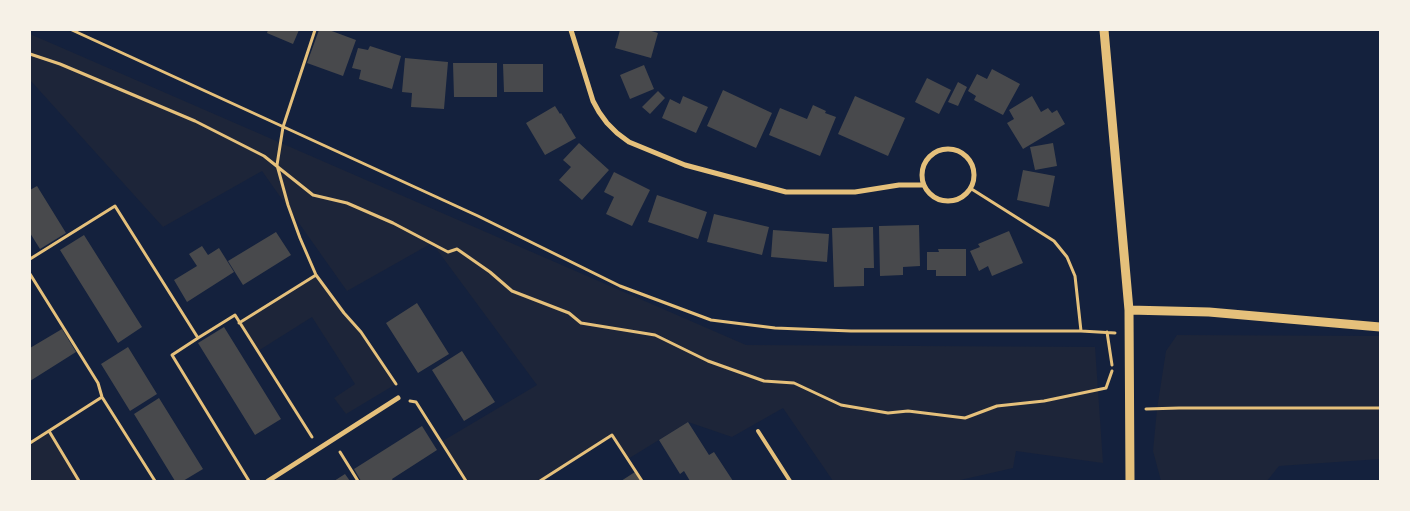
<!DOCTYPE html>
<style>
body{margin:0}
#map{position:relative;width:1410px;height:511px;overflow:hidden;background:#14213d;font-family:"DejaVu Sans",sans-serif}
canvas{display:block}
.frame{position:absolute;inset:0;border:31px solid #f6f1e7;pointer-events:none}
</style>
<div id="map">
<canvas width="1410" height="511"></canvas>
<div class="frame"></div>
</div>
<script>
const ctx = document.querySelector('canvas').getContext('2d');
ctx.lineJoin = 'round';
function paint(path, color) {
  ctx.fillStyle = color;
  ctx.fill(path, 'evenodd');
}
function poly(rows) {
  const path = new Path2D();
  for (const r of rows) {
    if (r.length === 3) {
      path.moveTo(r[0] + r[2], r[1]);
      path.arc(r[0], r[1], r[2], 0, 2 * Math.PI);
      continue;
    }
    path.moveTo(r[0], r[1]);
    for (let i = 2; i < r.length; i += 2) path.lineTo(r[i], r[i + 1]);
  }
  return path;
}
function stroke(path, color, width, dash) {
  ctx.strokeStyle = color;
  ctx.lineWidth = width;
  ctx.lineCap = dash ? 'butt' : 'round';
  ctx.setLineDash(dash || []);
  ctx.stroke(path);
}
const green = poly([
 [30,34,746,345,1095,347,1103,463,1016,451,1013,468,956,481,833,481,783,408,732,437,688,422,628,459,612,435,540,481,466,481,441,442,537,385,432,243,347,291,262,171,163,227,30,80],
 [316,275,344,313,361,332,396,384,346,414,334,398,355,384,312,317,258,351,239,323],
 [1177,335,1380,336,1380,459,1279,466,1267,481,1161,481,1153,451,1157,409,1166,351],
 [49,431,79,481,30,481,30,443]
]);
const building = poly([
 [268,30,299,30,293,44,267,33],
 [319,30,329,30,356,40,343,76,307,63],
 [620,30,648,30,658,33,651,58,615,48],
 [370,46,401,56,392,89,359,79,361,70,352,68,358,48,368,50],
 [405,58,448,62,444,109,411,107,412,93,402,92],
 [453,63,497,63,497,97,454,97],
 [503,64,543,64,543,92,504,92],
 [644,65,654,89,630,99,620,75],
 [992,69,1020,84,1003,115,974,100,976,96,968,91,977,74,987,79],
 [927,78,951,90,939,114,915,102],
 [958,82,967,87,958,106,948,102],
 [723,90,772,113,756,148,707,126],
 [658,91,665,98,650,114,642,107],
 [683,96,708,107,696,133,662,118,670,99,680,104],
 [855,96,905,118,888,156,838,134],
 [1032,96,1041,112,1048,108,1052,113,1057,110,1065,124,1023,149,1007,123,1014,119,1009,110],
 [813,105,826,111,825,113,836,117,820,156,769,135,780,108,807,119],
 [555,106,560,114,561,113,576,138,545,155,526,123],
 [579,143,609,170,582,200,559,180,571,167,563,160],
 [1053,143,1057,166,1035,170,1030,147],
 [1023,170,1055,176,1049,207,1017,200],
 [614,172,650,190,632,226,606,214,614,197,604,192],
 [37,186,66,233,40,249,30,233,30,190],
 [657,195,707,212,698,239,648,222],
 [714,214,769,227,762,255,707,242],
 [919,225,920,266,903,267,903,275,880,276,879,226],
 [873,227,874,268,864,268,864,286,834,287,832,228],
 [773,230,829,234,827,262,771,257],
 [1009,231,1023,263,992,276,988,266,979,271,970,251,980,247,978,244],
 [276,232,291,255,243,285,228,261],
 [84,235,142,327,118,343,60,250],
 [202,246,208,255,219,248,234,272,187,302,174,280,197,266,189,254],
 [938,249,966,249,966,276,936,276,936,270,927,270,927,252,939,252],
 [417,303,449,354,418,373,386,323],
 [224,327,281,419,255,435,198,343],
 [62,329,76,352,30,381,30,348],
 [128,347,157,394,130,411,101,364],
 [462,351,495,402,464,421,432,370],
 [159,398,203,469,183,481,175,481,134,414],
 [688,422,709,455,714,452,733,481,690,481,684,471,680,474,659,440],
 [422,426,437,450,392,479,393,481,361,481,354,469],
 [635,472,641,481,621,481],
 [345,474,350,481,334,481]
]);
const path = poly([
 [72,30,478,216,620,286,711,320,775,328,851,331,1081,331,1115,333],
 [315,30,283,127,277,165,288,205,300,238,316,275,344,313,361,332,396,384],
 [30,54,60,64,195,121,264,156,313,195,347,203,393,223,448,252,457,249,490,272,512,291,569,313,581,323,655,335,708,361,764,381,794,383,841,405,888,413,908,411,965,418,997,406,1044,401,1106,388,1112,371],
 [970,188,1054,241,1067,257,1075,276,1081,331],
 [30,259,115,206,198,338,235,315,312,437],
 [30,274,98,383,102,397,155,481],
 [239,323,316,275],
 [1107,332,1112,365],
 [198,338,172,355,249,481],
 [410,401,416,402,466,481],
 [1146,409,1179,408,1380,408],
 [49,431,79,481],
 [30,443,102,397],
 [340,452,358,481],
 [540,481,612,435,642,481]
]);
const service = poly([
 [758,431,790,481]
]);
const minor = poly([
 [571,30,593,101,599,112,607,123,617,133,629,142,685,165,786,192,855,192,899,185,923,185],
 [948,175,26],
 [268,481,398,398]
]);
const tertiary = poly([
 [1104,30,1129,310,1130,481],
 [1129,310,1209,312,1380,327]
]);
paint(green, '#1d2539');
paint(building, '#48494c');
stroke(path, '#e5c07b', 3);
stroke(service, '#e5c07b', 4);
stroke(minor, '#e5c07b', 5);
stroke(tertiary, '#e5c07b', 9);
</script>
